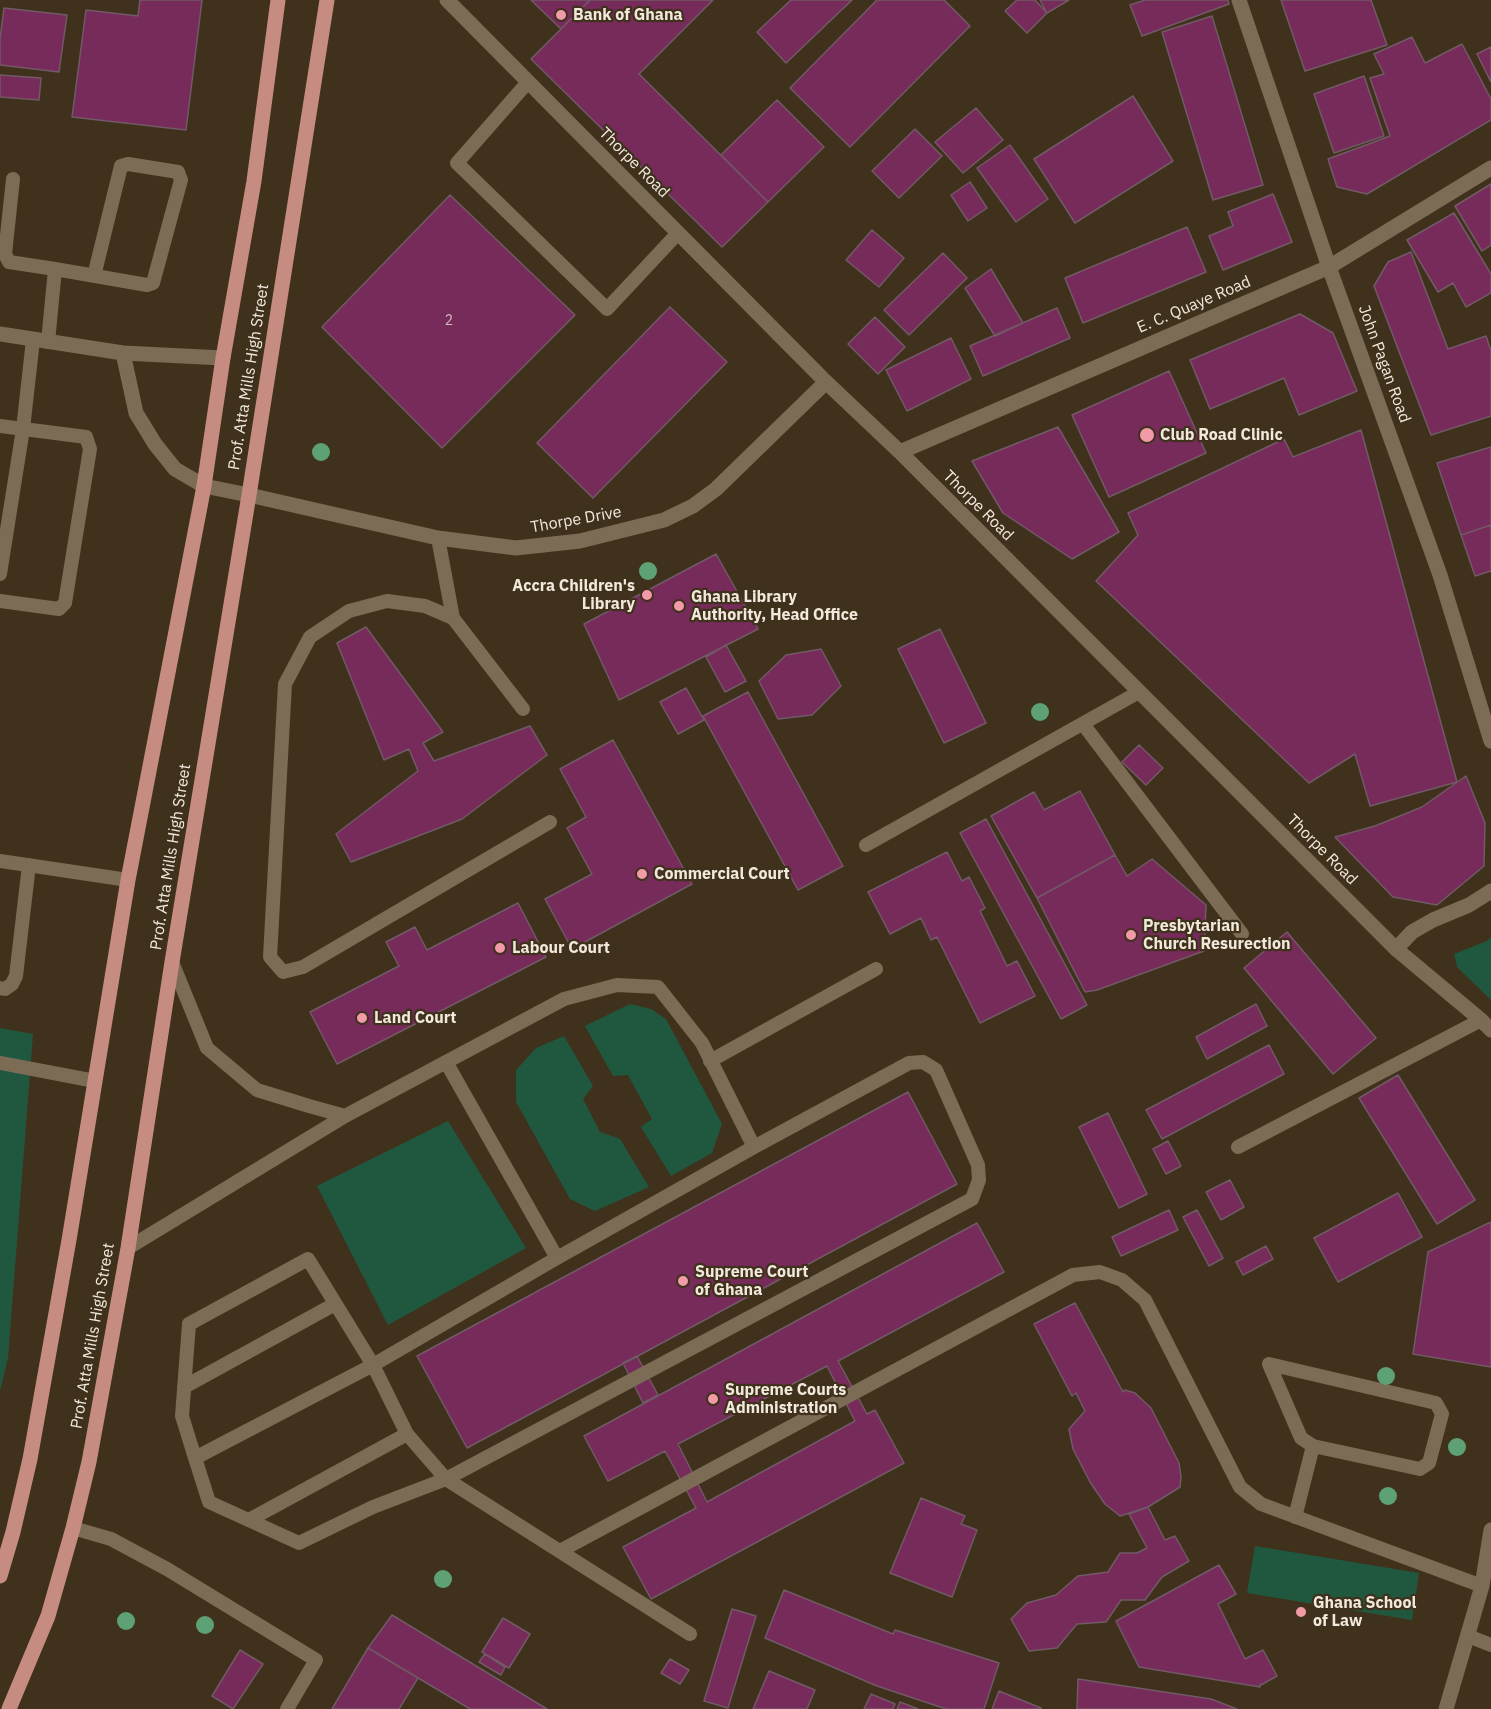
<!DOCTYPE html>
<style>
body{margin:0}
canvas{display:block;background:#3f311c}
</style>
<canvas width="1491" height="1709"></canvas>
<script>
const ctx = document.querySelector('canvas').getContext('2d');
ctx.lineJoin = 'round';
function paint(path, color) {
  ctx.fillStyle = color;
  ctx.fill(path, 'evenodd');
}
function poly(rows) {
  const path = new Path2D();
  for (const r of rows) {
    path.moveTo(r[0], r[1]);
    for (let i = 2; i < r.length; i += 2) path.lineTo(r[i], r[i + 1]);
  }
  return path;
}
function stroke(path, color, width, dash) {
  ctx.strokeStyle = color;
  ctx.lineWidth = width;
  ctx.lineCap = dash ? 'butt' : 'round';
  ctx.setLineDash(dash || []);
  ctx.stroke(path);
}
function write(font, color, halo, rows, align = 'center') {
  ctx.font = font + ' "IBM Plex Sans",sans-serif';
  ctx.lineWidth = 4.5;
  ctx.setLineDash([]);
  ctx.textBaseline = 'middle';
  ctx.strokeStyle = halo;
  ctx.fillStyle = color;
  for (const [text, x, y, turn = 0] of rows) {
    ctx.save();
    ctx.translate(x, y);
    ctx.rotate((+turn || 0) * Math.PI / 180);
    ctx.textAlign = isNaN(turn) ? turn : align;
    if (halo) ctx.strokeText(text, 0, 0);
    ctx.fillText(text, 0, 0);
    ctx.restore();
  }
}
const green = poly([
 [1491,937,1491,1000,1457,967,1454,954,1487,941],
 [630,1004,651,1009,666,1019,722,1124,712,1153,671,1176,641,1127,652,1119,628,1075,613,1076,585,1026],
 [0,1028,33,1034,8,1358,0,1391],
 [564,1036,593,1086,583,1099,600,1132,620,1139,649,1187,595,1211,570,1199,516,1102,516,1070,536,1048],
 [448,1121,526,1248,388,1325,317,1186],
 [1255,1546,1419,1573,1412,1620,1247,1593]
]);
const building = poly([
 [140,0,202,0,186,130,72,117,86,10,138,16,140,0],
 [531,0,590,0,561,29,531,0],
 [590,0,713,0,639,74,768,202,722,247,531,59,590,0],
 [791,0,852,0,786,63,757,32,791,0],
 [877,0,944,0,970,26,850,147,790,88,877,0],
 [1017,0,1035,0,1047,13,1027,33,1005,11,1017,0],
 [1040,0,1069,0,1047,13,1040,0],
 [1145,0,1228,0,1229,4,1142,36,1130,5,1145,0],
 [1281,0,1371,0,1387,45,1305,71,1281,0],
 [4,8,67,15,59,72,0,65,0,39,4,8],
 [1212,16,1263,185,1213,200,1162,32,1212,16],
 [1412,37,1425,63,1462,44,1491,99,1491,120,1367,194,1337,187,1328,159,1390,136,1370,78,1384,74,1374,54,1412,37],
 [1491,47,1491,82,1477,54,1491,47],
 [0,75,41,78,39,100,0,97,0,75],
 [1364,76,1384,136,1334,153,1314,94,1364,76],
 [1133,96,1173,161,1075,223,1034,159,1133,96],
 [777,100,824,147,768,202,721,155,777,100],
 [976,108,1003,140,963,173,935,142,976,108],
 [915,129,942,156,899,198,872,171,915,129],
 [1010,145,1048,199,1016,222,977,168,1010,145],
 [970,182,987,208,968,221,951,195,970,182],
 [1491,184,1491,245,1482,251,1455,206,1491,184],
 [1273,194,1292,242,1223,270,1209,236,1233,226,1228,212,1273,194],
 [450,195,575,315,442,448,322,327,450,195],
 [1454,213,1491,274,1491,293,1466,307,1453,283,1438,292,1407,240,1454,213],
 [1187,227,1206,272,1083,323,1065,278,1187,227],
 [872,230,904,258,879,287,846,260,872,230],
 [1411,252,1448,349,1486,336,1491,351,1491,416,1431,435,1374,286,1388,262,1411,252],
 [943,253,967,278,909,335,884,310,943,253],
 [991,269,1023,323,995,336,965,288,991,269],
 [670,307,727,362,593,498,537,443,670,307],
 [1057,308,1070,338,983,376,970,346,1057,308],
 [1300,314,1333,333,1357,391,1299,415,1284,378,1210,409,1190,360,1300,314],
 [875,317,905,347,878,374,848,344,875,317],
 [951,338,971,379,907,411,886,370,951,338],
 [1169,371,1206,453,1109,497,1072,415,1169,371],
 [1058,427,1119,532,1072,559,1003,513,972,461,1058,427],
 [1361,430,1457,782,1370,806,1355,754,1309,783,1096,581,1138,535,1128,513,1284,439,1293,457,1361,430],
 [1491,447,1491,525,1461,535,1437,463,1491,447],
 [1491,525,1491,571,1475,576,1461,535,1491,525],
 [716,554,758,629,619,700,584,624,716,554],
 [366,627,443,732,423,743,434,761,530,726,547,755,462,819,351,862,336,834,418,771,409,749,384,760,337,643,366,627],
 [940,629,986,723,944,743,898,649,940,629],
 [726,645,746,681,725,692,706,657,726,645],
 [821,649,841,686,812,715,778,719,759,681,786,655,821,649],
 [686,688,704,720,678,734,660,702,686,688],
 [748,692,843,866,798,890,703,716,748,692],
 [613,740,692,884,572,949,545,899,592,874,567,828,586,817,560,769,613,740],
 [1139,745,1163,768,1146,785,1122,762,1139,745],
 [1466,776,1485,823,1484,866,1437,905,1393,897,1335,837,1375,826,1422,807,1466,776],
 [1080,791,1115,855,1037,898,991,816,1034,792,1044,810,1080,791],
 [986,819,1087,1005,1061,1019,960,833,986,819],
 [947,852,962,881,969,877,985,908,980,911,1007,966,1017,961,1035,996,980,1023,937,937,931,940,921,918,890,934,868,892,947,852],
 [1115,855,1127,876,1152,859,1206,905,1204,951,1097,990,1085,992,1037,898,1115,855],
 [518,903,546,957,337,1064,310,1012,399,966,386,942,415,927,427,950,518,903],
 [1287,932,1376,1038,1333,1074,1244,968,1287,932],
 [1256,1004,1267,1026,1207,1059,1196,1037,1256,1004],
 [1269,1045,1284,1074,1162,1139,1146,1110,1269,1045],
 [1398,1075,1475,1200,1437,1224,1359,1098,1398,1075],
 [908,1092,957,1184,467,1448,417,1356,908,1092],
 [1108,1113,1147,1194,1119,1208,1079,1127,1108,1113],
 [1168,1141,1181,1166,1166,1174,1153,1149,1168,1141],
 [1230,1180,1244,1207,1221,1220,1206,1192,1230,1180],
 [1398,1193,1422,1237,1338,1282,1314,1238,1398,1193],
 [1169,1210,1178,1230,1121,1256,1112,1237,1169,1210],
 [1197,1210,1223,1258,1209,1266,1183,1217,1197,1210],
 [1491,1222,1491,1367,1413,1354,1428,1252,1491,1222],
 [977,1223,1004,1272,838,1361,867,1414,875,1410,904,1463,651,1599,623,1547,696,1508,665,1451,608,1481,584,1436,977,1223],
 [827,1366,855,1421,707,1502,678,1444,827,1366],
 [1266,1246,1273,1259,1243,1275,1236,1262,1266,1246],
 [1075,1303,1123,1392,1125,1390,1135,1393,1151,1408,1179,1463,1181,1477,1180,1487,1148,1507,1120,1516,1105,1504,1090,1482,1073,1449,1069,1429,1085,1411,1076,1393,1072,1396,1034,1324,1075,1303],
 [637,1356,658,1395,643,1403,623,1363,637,1356],
 [921,1498,965,1516,961,1524,977,1530,952,1597,890,1573,921,1498],
 [1148,1507,1165,1540,1175,1536,1189,1561,1162,1577,1145,1600,1121,1600,1106,1622,1077,1624,1057,1648,1029,1651,1011,1619,1027,1603,1056,1595,1078,1576,1108,1572,1120,1553,1137,1553,1147,1548,1129,1514,1148,1507],
 [1219,1565,1236,1594,1218,1604,1245,1659,1263,1650,1277,1676,1259,1686,1260,1687,1139,1667,1116,1621,1219,1565],
 [784,1590,893,1634,895,1630,999,1663,984,1709,946,1709,877,1686,765,1638,784,1590],
 [732,1609,756,1616,728,1708,704,1701,732,1609],
 [392,1615,547,1709,470,1709,368,1648,392,1615],
 [503,1618,530,1634,509,1668,482,1652,503,1618],
 [368,1648,418,1678,399,1709,332,1709,368,1648],
 [240,1650,263,1664,233,1709,212,1696,240,1650],
 [485,1654,505,1667,501,1675,479,1662,485,1654],
 [670,1659,689,1670,680,1684,661,1673,670,1659],
 [769,1671,815,1690,807,1709,753,1709,769,1671],
 [1078,1679,1211,1699,1237,1709,1077,1709,1078,1679],
 [999,1691,1041,1708,1041,1709,992,1709,999,1691],
 [871,1694,895,1704,893,1709,864,1709,871,1694],
 [900,1702,918,1709,897,1709,900,1702]
]);
const lane = poly([
 [528,82,457,163,607,309,678,233],
 [13,179,5,254,9,262,55,269,147,285,153,283,181,180,178,172,128,164,121,166,94,276],
 [48,342,55,269],
 [0,426,86,437,90,449,65,603,59,609,0,601],
 [438,538,453,618],
 [0,574,23,429,33,340],
 [523,709,453,618,425,606,387,601,349,611,310,637,285,684,270,957,283,972,303,967,550,822],
 [1083,724,1242,934],
 [866,845,1139,692],
 [0,861,128,880],
 [172,962,207,1048,257,1090,309,1106,345,1116],
 [0,988,5,989,12,984,16,976,29,865],
 [710,1061,876,969],
 [446,1062,557,1258],
 [0,1063,95,1081],
 [1238,1147,1481,1020],
 [128,1248,345,1116,564,999,617,985,658,987,702,1043,754,1147],
 [1269,1364,1436,1403,1442,1414,1429,1463,1420,1469,1313,1446,1301,1438,1269,1364],
 [184,1387,335,1304],
 [195,1458,373,1365,308,1259,189,1324,182,1416,195,1458,209,1502,299,1543,373,1507,446,1479,972,1199,979,1180,978,1165,936,1070,923,1062,909,1063,754,1147,557,1258,373,1365,407,1434,446,1479,690,1634],
 [1295,1517,1313,1446],
 [249,1520,407,1434],
 [73,1528,111,1539,167,1569,316,1660,287,1709],
 [560,1551,1073,1275,1100,1272,1122,1280,1145,1300,1240,1487,1261,1504,1482,1586],
 [1468,1636,1491,1645]
]);
const street = poly([
 [447,0,826,382,900,452,1396,949],
 [0,334,123,353,223,358],
 [123,353,136,413,155,444,175,469,204,486,249,495,438,538,516,548,580,541,664,520,693,506,716,489,826,382],
 [900,452,1329,267,1491,168]
]);
const secondary = poly([
 [1239,0,1329,267,1440,575,1491,741],
 [1491,891,1469,905,1433,920,1412,932,1396,949,1481,1020,1491,1030],
 [1446,1709,1482,1586,1491,1530]
]);
const primary = poly([
 [0,1576,13,1532,30,1459,69,1240,128,880,204,486,223,358,254,181,278,0],
 [9,1709,48,1616,73,1528,89,1462,128,1248,172,962,249,495,327,0]
]);
const trees = [
 [321,452],
 [648,571],
 [1040,712],
 [1386,1376],
 [1457,1447],
 [1388,1496],
 [443,1579],
 [126,1621],
 [205,1625]
];
const markers = [
 [561,15,6,"#f39aa8"],
 [1147,435,8,"#f39aa8"],
 [647,595,6,"#f39aa8"],
 [679,606,6,"#f39aa8"],
 [642,874,6,"#f39aa8"],
 [1131,935,6,"#f39aa8"],
 [500,948,6,"#f39aa8"],
 [362,1018,6,"#f39aa8"],
 [683,1281,6,"#f39aa8"],
 [713,1399,6,"#f39aa8"],
 [1301,1612,6,"#f39aa8"]
];
const numberNames = [
 ["2",449,321]
];
const poiNames = [
 ["Bank of Ghana",573,15],
 ["Club Road Clinic",1160,435],
 ["Accra Children's",635,586,"right"],
 ["Library",635,604,"right"],
 ["Ghana Library",691,597],
 ["Authority, Head Office",691,615],
 ["Commercial Court",654,874],
 ["Presbytarian",1143,926],
 ["Church Resurection",1143,944],
 ["Labour Court",512,948],
 ["Land Court",374,1018],
 ["Supreme Court",695,1272],
 ["of Ghana",695,1290],
 ["Supreme Courts",725,1390],
 ["Administration",725,1408],
 ["Ghana School",1313,1603],
 ["of Law",1313,1621]
];
const streetNames = [
 ["Thorpe Road",634,163,45],
 ["E. C. Quaye Road",1194,305,-23],
 ["John Pagan Road",1384,364,70],
 ["Prof. Atta Mills High Street",249,377,-81],
 ["Thorpe Road",978,506,45],
 ["Thorpe Drive",576,520,-10],
 ["Thorpe Road",1322,850,45],
 ["Prof. Atta Mills High Street",171,857,-81],
 ["Prof. Atta Mills High Street",93,1336,-80]
];
paint(green, '#20583f');
paint(building, '#762b5a');
stroke(building, '#725966', 1.5);
stroke(lane, '#7c6c56', 14);
stroke(street, '#7c6c56', 15);
stroke(secondary, '#7c6c56', 15);
stroke(primary, '#c68c82', 15);
ctx.fillStyle = '#5da175';
for (const [x, y] of trees) {
  ctx.beginPath();
  ctx.arc(x, y, 9, 0, 2 * Math.PI);
  ctx.fill();
}
for (const [x, y, r, color] of markers) {
  const dot = new Path2D();
  dot.arc(x, y, r, 0, 2 * Math.PI);
  ctx.fillStyle = color;
  ctx.fill(dot);
  stroke(dot, '#3f311c', 2);
}
write('14px', '#d3babc', null, numberNames);
write('bold 16px', '#f2e9dd', '#3f311c', poiNames, 'left');
write('16px', '#f2e9dd', '#3f311c', streetNames);
</script>
